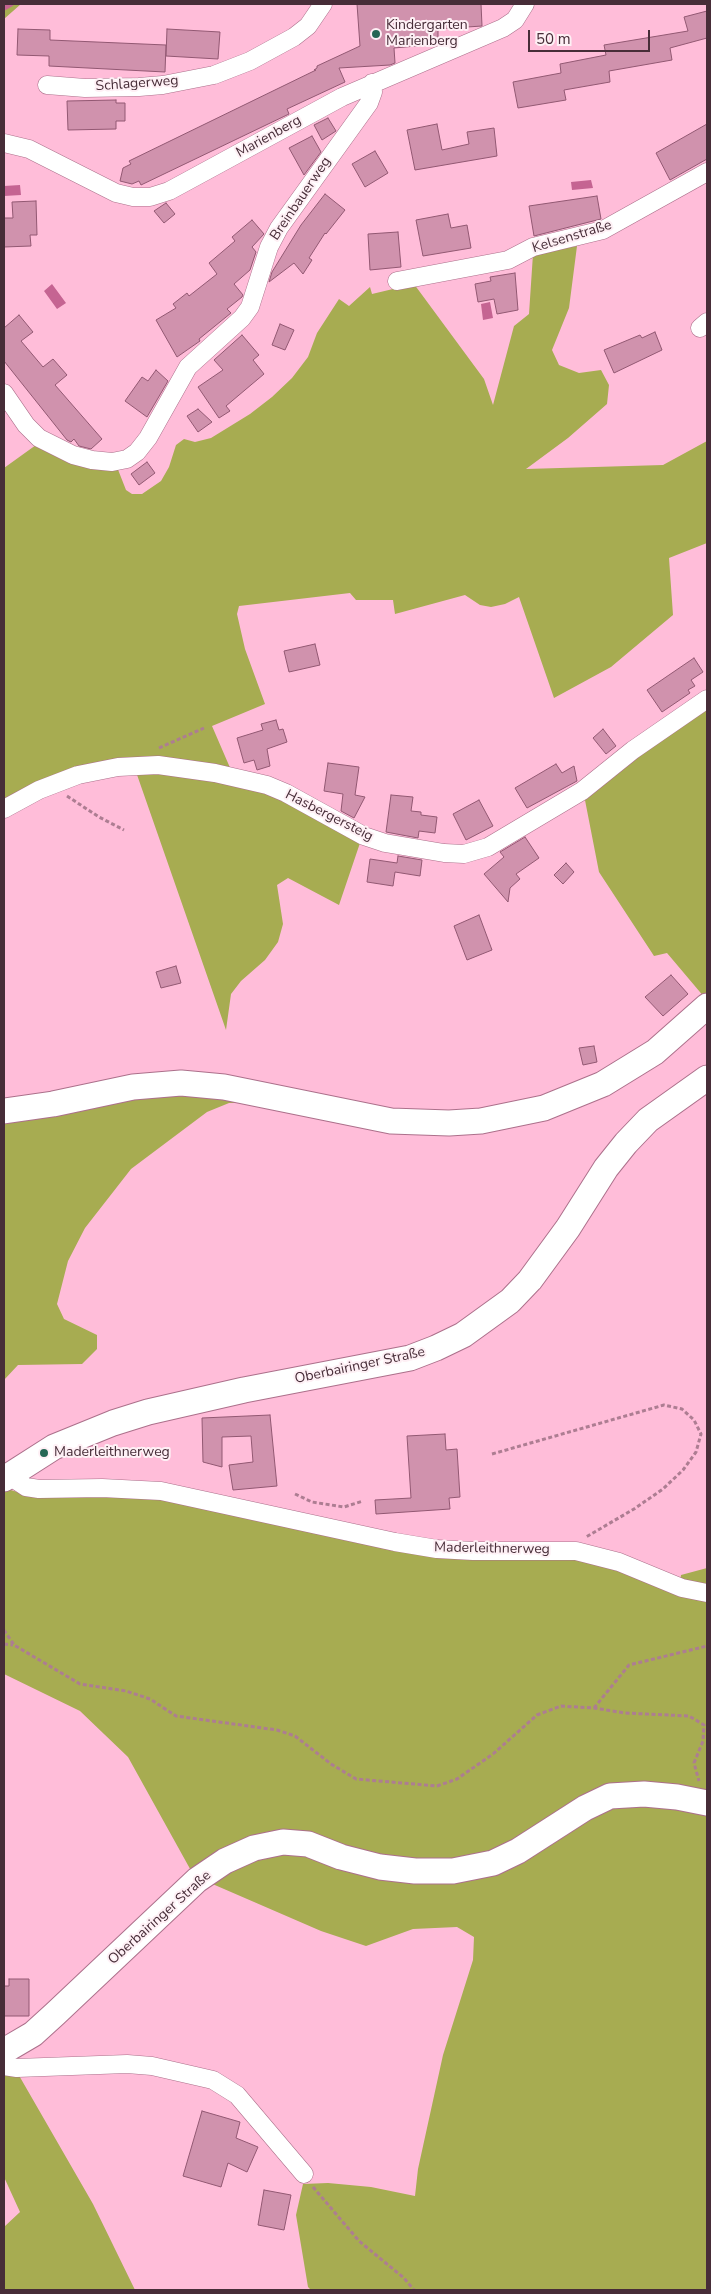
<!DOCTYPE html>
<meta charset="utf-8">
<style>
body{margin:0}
#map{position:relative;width:711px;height:2294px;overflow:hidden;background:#ffbdd9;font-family:"Nunito Sans",sans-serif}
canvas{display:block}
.frame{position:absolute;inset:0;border:5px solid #472d38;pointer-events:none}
.scale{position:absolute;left:528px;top:30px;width:122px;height:22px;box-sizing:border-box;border:2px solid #472d38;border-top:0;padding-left:6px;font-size:15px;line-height:18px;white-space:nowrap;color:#472d38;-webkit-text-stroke:4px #fef0f5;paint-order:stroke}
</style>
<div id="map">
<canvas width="711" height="2294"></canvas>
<div class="frame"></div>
<div class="scale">50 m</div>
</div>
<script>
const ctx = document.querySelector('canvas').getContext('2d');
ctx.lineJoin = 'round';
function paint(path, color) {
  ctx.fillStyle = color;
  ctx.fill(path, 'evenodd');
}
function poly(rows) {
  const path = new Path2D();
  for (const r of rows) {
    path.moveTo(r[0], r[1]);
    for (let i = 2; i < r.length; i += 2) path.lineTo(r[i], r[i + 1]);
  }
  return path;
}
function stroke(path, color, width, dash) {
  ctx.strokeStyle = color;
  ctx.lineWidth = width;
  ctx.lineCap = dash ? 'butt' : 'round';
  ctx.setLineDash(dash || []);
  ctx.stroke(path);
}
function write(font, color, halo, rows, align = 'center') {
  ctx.font = font + ' "Nunito Sans",sans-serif';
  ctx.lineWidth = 4;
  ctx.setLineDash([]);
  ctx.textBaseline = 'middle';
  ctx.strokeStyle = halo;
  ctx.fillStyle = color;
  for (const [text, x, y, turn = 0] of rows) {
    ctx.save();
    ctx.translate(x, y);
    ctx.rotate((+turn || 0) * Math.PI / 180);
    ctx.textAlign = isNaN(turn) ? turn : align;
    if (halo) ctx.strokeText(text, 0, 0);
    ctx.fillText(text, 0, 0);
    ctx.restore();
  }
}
const green = poly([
 [4,4,21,4,4,19],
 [577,246,569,308,552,350,559,365,579,373,601,370,609,385,607,404,568,438,526,469,663,465,707,441,707,543,669,558,673,615,611,667,554,698,519,597,505,604,491,607,480,605,465,595,395,614,393,600,356,600,350,593,239,606,237,614,245,649,265,704,212,726,231,770,145,760,4,804,4,468,36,445,117,467,126,490,132,494,142,494,161,481,169,467,176,445,184,439,195,442,211,438,250,414,272,397,292,378,308,357,317,333,339,299,349,306,370,287,372,294,414,284,484,379,493,405,514,326,529,314,533,254],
 [707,706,707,996,705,998,667,953,654,956,599,872,584,795],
 [135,769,150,769,275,792,360,843,339,905,288,878,277,885,283,924,278,942,265,960,241,981,231,994,226,1030],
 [161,1089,269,1103,229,1103,207,1112,131,1169,85,1228,68,1261,57,1304,64,1319,97,1335,97,1349,82,1364,18,1365,4,1380,4,1117],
 [4,1488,24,1494,124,1492,367,1541,595,1559,679,1590,681,1575,707,1568,707,2290,311,2290,308,2287,296,2215,303,2184,328,2183,371,2187,415,2196,418,2169,443,2055,473,1960,474,1937,457,1927,413,1929,366,1946,321,1931,194,1876,128,1757,80,1711,4,1674],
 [17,2072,93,2204,135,2290,4,2290,4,2227,20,2212,4,2177,4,2076,11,2073]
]);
const water = poly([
 [591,180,593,188,572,190,571,182],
 [20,185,21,195,4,196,4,186],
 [52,284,66,303,57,309,44,291],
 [490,302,493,318,483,320,481,304]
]);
const stream = poly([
 [4,8,11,4]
]);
const building = poly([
 [357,4,481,4,482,26,438,29,438,44,394,48,395,63,390,65,339,68,345,82,287,109,289,114,141,185,139,181,132,184,120,181,123,168,131,164,129,161,316,70,314,70,317,68,317,66,360,46,357,4],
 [707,11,707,38,670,48,672,60,609,71,610,82,564,90,566,100,518,108,513,82,561,73,560,64,606,55,604,45,688,31,684,17,707,11],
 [18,29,50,30,50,40,166,45,165,72,49,66,49,56,17,55,18,29],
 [167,29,220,32,218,59,166,56,167,29],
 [116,100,116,103,125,103,125,121,116,121,116,129,68,130,67,101,116,100],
 [328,118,336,131,322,140,314,125,328,118],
 [437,124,442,150,469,144,467,132,494,128,497,156,415,170,407,130,437,124],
 [707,124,707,159,670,180,656,153,707,124],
 [312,136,321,152,304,175,289,148,312,136],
 [375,151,388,173,365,187,352,164,375,151],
 [325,194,345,210,326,234,325,233,309,258,312,260,303,274,294,263,269,282,272,272,301,225,325,194],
 [597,196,601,219,534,236,529,206,597,196],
 [36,201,37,235,30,235,31,246,4,247,4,218,13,218,12,202,36,201],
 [166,203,175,214,164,223,154,211,166,203],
 [448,214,451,228,467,225,471,248,423,256,416,220,448,214],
 [252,220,264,234,252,247,256,252,250,270,234,284,243,295,242,297,227,309,231,313,199,339,200,341,177,357,156,320,176,308,173,304,187,293,189,296,217,274,209,263,235,241,232,237,252,220],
 [398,232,401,267,370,270,368,234,398,232],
 [515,273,518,310,497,314,494,299,478,302,475,284,491,281,490,277,515,273],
 [19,315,33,332,21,341,43,367,53,359,67,375,55,385,102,439,91,449,79,446,74,439,71,442,67,440,4,361,4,328,19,315],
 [280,324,294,330,285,350,272,345,280,324],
 [655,332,662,350,614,373,604,350,640,335,642,338,655,332],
 [242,335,259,355,253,360,264,374,226,406,230,411,219,418,198,387,223,370,214,360,242,335],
 [156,370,168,381,147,417,125,401,142,377,148,381,156,370],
 [198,409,212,422,198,432,187,416,198,409],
 [147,462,155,473,139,485,131,474,147,462],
 [315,644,320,665,289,672,284,651,315,644],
 [694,658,703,672,691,680,695,686,688,690,690,693,662,712,647,690,694,658],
 [276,720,279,730,283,729,287,742,267,749,270,766,257,770,254,760,244,763,237,738,263,730,261,724,276,720],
 [603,729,616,746,606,754,593,738,603,729],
 [328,763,359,767,355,795,365,797,354,818,341,811,343,794,324,791,328,763],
 [556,764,562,773,574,766,577,781,527,808,515,788,556,764],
 [391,795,413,797,411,811,421,812,421,815,437,817,435,833,419,831,418,838,386,832,391,795],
 [479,800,493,826,466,840,453,814,479,800],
 [525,837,539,858,516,874,520,879,510,888,508,902,484,874,504,857,500,852,525,837],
 [398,856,422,860,420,876,395,872,393,886,367,882,370,859,397,863,398,856],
 [566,863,574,872,563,884,554,875,566,863],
 [479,915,492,950,467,960,454,926,479,915],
 [176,966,181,983,161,988,156,972,176,966],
 [671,975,688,994,663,1016,645,997,671,975],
 [594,1046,597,1062,583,1065,579,1048,594,1046],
 [270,1415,277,1486,233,1490,229,1465,253,1462,251,1436,222,1437,222,1467,203,1462,202,1418,270,1415],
 [445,1434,446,1450,457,1449,460,1497,449,1498,450,1509,376,1514,375,1500,411,1498,407,1436,445,1434],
 [9,1979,29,1979,29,2016,4,2016,4,1986,9,1986,9,1979],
 [202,2111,240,2122,236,2138,258,2147,247,2172,228,2163,221,2187,183,2176,202,2111],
 [264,2190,291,2195,284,2230,258,2225,264,2190]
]);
const path = poly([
 [159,748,204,728],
 [67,796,99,817,124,830],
 [492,1454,664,1405,682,1409,694,1420,701,1434,696,1452,683,1470,663,1489,634,1509,586,1537],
 [295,1494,312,1502,344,1507,363,1501],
 [4,1630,14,1645,80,1684,126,1691,150,1699,176,1716,277,1730,295,1736,331,1764,356,1779,437,1786,457,1779,493,1754,537,1715,561,1706,594,1708,625,1713,689,1716,704,1725,703,1741,694,1763,699,1781],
 [4,1644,13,1645],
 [594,1708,629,1665,707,1646],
 [313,2187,359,2241,404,2278,414,2290]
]);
const street = poly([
 [47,85,85,88,139,87,163,85,214,75,250,61,294,37,308,26,323,4],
 [4,143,29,149,116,193,133,197,150,197,169,191,193,178,342,97,503,28,515,20,525,4],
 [397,281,508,260,533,247,603,230,707,172],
 [700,328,707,322],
 [4,393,26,425,39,438,73,455,92,460,112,462,127,459,137,452,148,438,188,367,242,318,250,307,269,247,279,228,369,103,373,92,372,83],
 [4,809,39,790,78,775,118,767,158,765,215,773,267,785,286,793,364,836,385,843,444,853,464,854,488,847,582,791,633,750,707,699],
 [12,1473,17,1481,26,1487,39,1489,102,1488,161,1491,395,1542,437,1549,473,1551,576,1551,619,1562,682,1588,707,1593],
 [4,2066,17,2068,127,2064,152,2066,213,2080,237,2095,304,2174]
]);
const secondary = poly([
 [4,1111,53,1104,133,1087,181,1083,224,1087,391,1121,449,1123,481,1121,544,1108,603,1084,655,1052,707,1006],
 [4,1479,54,1447,113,1423,148,1412,244,1390,410,1358,436,1348,463,1335,510,1301,530,1280,568,1228,606,1168,626,1143,648,1120,707,1078],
 [4,2051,33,2034,55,2014,197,1880,225,1861,254,1848,283,1842,308,1844,341,1857,380,1867,415,1871,453,1871,493,1863,518,1851,585,1808,610,1796,644,1794,677,1797,707,1803]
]);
const markers = [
 [376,34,5,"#266654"],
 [44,1453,5,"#266654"]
];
const poiNames = [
 ["Kindergarten",386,26],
 ["Marienberg",386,42],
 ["Maderleithnerweg",54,1453]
];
const streetNames = [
 ["Schlagerweg",137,84,-4],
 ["Marienberg",269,137,-29],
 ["Breinbauerweg",301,199,-56],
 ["Kelsenstraße",572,237,-17],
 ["Hasbergersteig",329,816,27],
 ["Oberbairinger Straße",360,1366,-12],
 ["Maderleithnerweg",492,1549,1],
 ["Oberbairinger Straße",160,1918,-42]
];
paint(green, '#a7ac51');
paint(water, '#c56492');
stroke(stream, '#c56492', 5);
paint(building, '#d092ad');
stroke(building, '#925872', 1);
stroke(street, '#ac708b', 19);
stroke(secondary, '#ac708b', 27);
stroke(path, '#ad7d92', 3, [4, 2.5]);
stroke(street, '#fff', 18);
stroke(secondary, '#fff', 25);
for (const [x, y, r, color] of markers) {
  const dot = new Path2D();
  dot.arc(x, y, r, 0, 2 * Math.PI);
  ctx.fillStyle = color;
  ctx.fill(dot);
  stroke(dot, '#fef0f5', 2);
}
write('14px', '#472d38', '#fef0f5', poiNames, 'left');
write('14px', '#472d38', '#fef0f5', streetNames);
</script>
